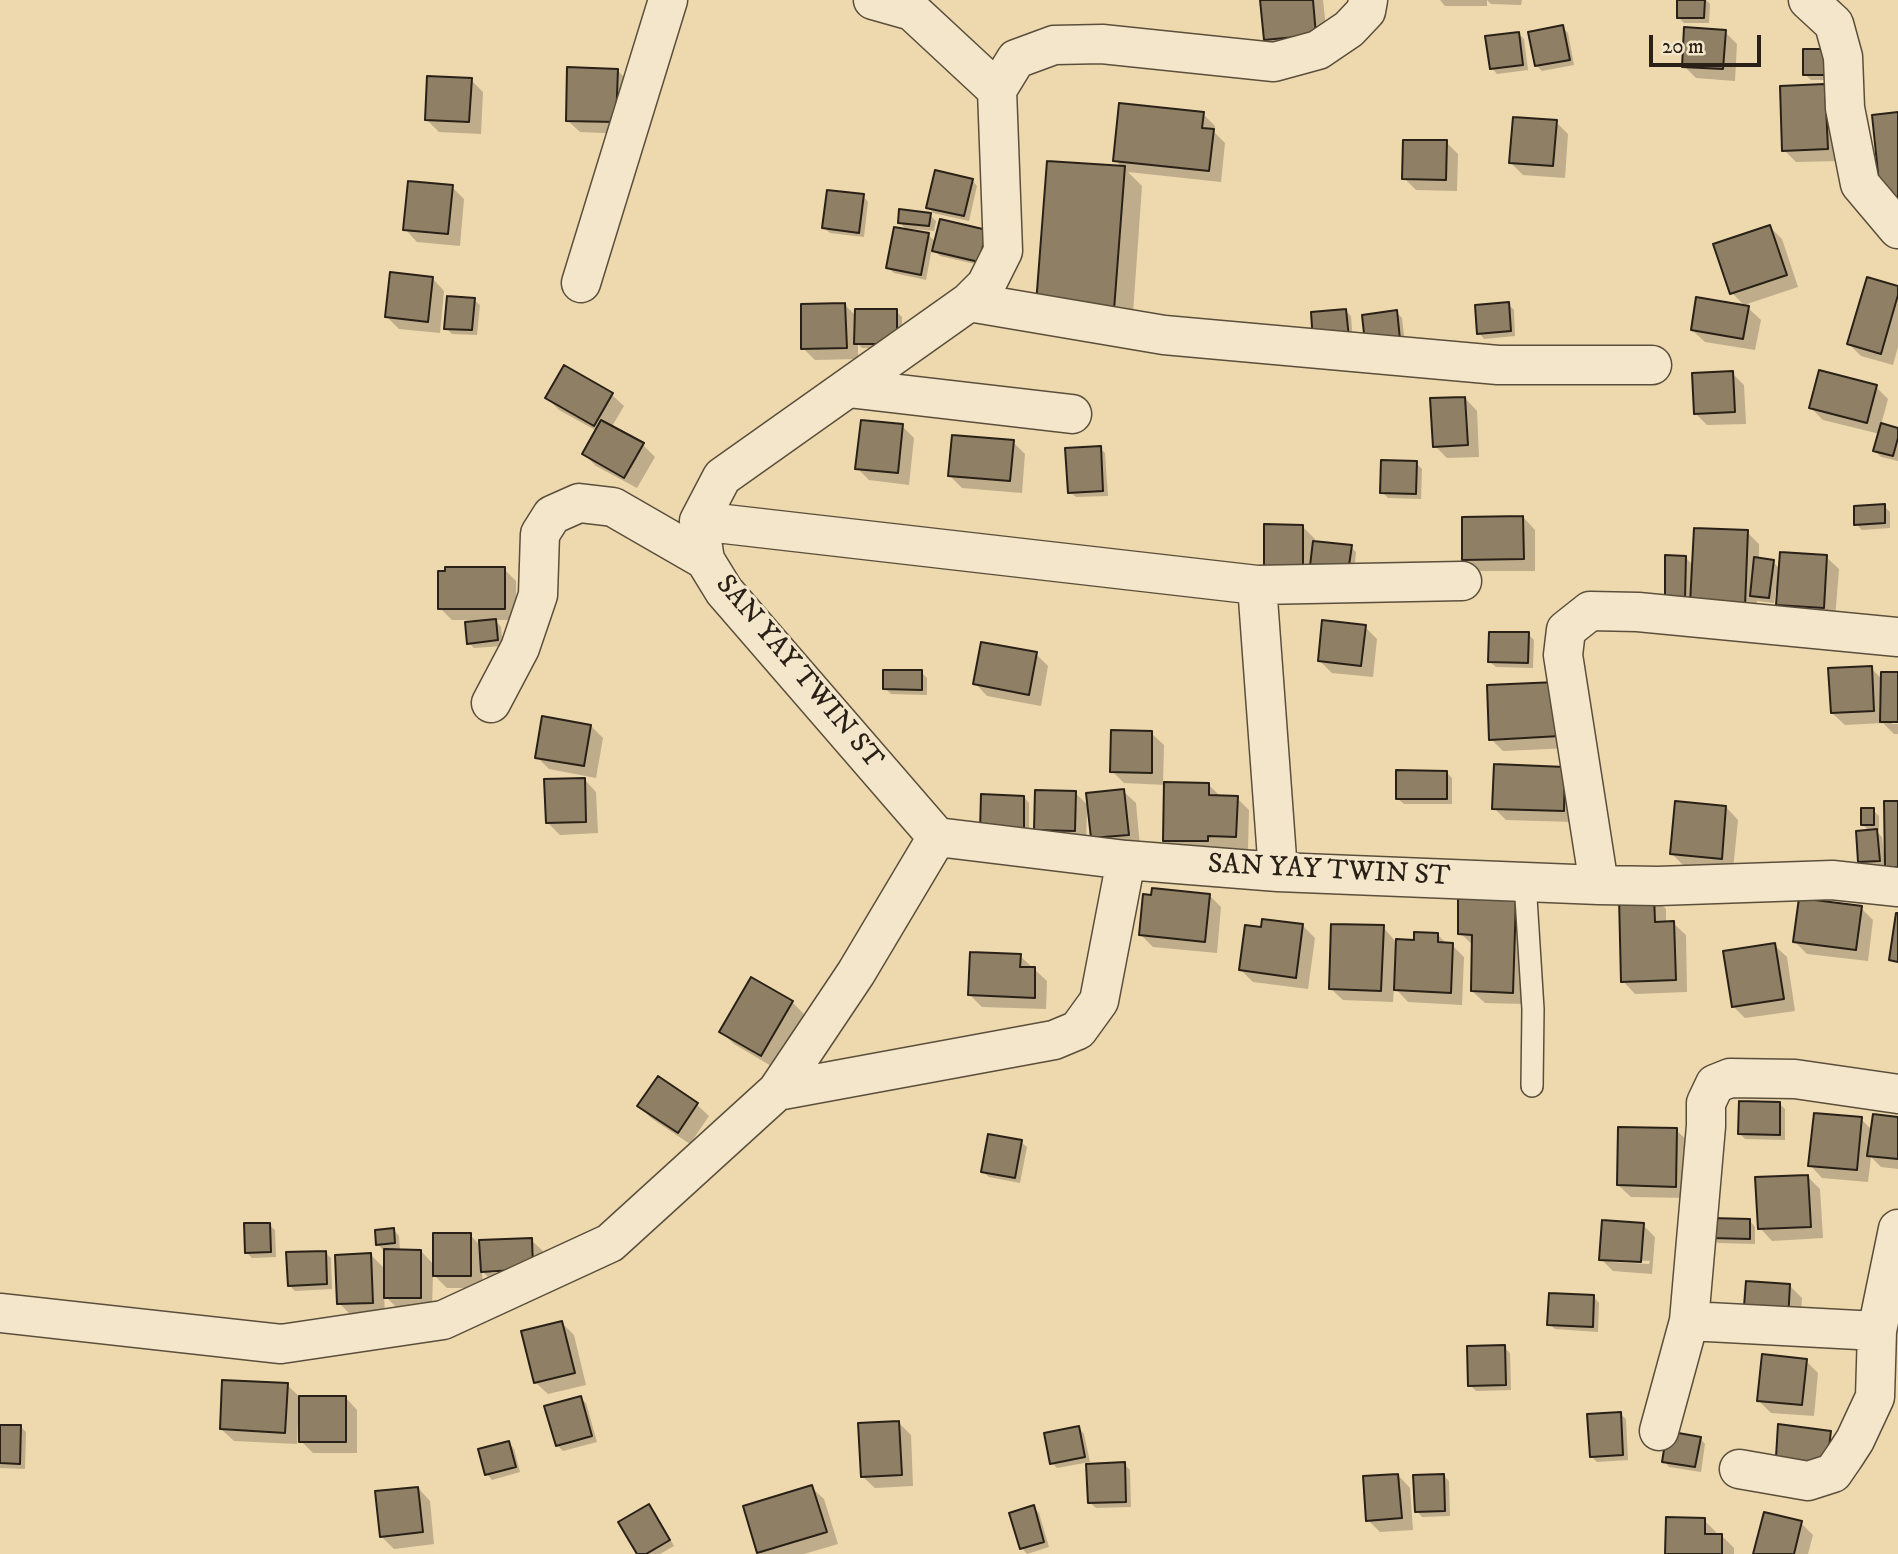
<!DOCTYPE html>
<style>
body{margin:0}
#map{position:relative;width:1898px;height:1554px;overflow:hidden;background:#eed8ad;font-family:"IM FELL DW Pica",serif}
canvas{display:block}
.scale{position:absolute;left:1649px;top:35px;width:112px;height:32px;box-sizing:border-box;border:4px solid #292117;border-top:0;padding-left:9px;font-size:21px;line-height:24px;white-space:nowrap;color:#292117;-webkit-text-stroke:5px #f4e6ca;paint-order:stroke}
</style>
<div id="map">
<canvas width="1898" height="1554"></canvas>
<div class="scale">20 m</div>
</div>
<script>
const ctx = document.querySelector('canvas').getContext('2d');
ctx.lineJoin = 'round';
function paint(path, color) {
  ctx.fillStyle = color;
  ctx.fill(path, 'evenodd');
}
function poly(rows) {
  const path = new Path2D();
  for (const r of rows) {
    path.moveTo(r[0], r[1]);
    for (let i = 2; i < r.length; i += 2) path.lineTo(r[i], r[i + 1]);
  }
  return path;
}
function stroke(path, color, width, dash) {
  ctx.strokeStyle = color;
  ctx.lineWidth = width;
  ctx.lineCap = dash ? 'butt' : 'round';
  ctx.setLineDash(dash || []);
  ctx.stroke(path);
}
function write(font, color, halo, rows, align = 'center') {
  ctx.font = font + ' "IM FELL DW Pica",serif';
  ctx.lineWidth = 6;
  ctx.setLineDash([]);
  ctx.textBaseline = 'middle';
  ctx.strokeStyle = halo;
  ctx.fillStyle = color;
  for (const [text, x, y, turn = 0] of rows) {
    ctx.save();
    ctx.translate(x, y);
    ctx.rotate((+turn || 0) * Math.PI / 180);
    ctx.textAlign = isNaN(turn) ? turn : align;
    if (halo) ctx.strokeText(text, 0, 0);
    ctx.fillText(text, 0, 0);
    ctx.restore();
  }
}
const shadow = poly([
 [1262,0,1323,0,1328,47,1278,52,1266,40],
 [1440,0,1522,0,1521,5,1491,4,1487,0,1487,6,1445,6],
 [1679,0,1706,0,1710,4,1709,23,1684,23,1678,17],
 [1562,27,1568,33,1574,65,1542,71,1536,65],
 [1725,32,1737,44,1735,81,1696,78,1684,66],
 [1519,34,1524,39,1528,70,1497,74,1492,68],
 [1831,50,1836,80,1811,80,1805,74],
 [617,70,629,82,628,134,580,132,567,120],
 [471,80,483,92,481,134,439,132,427,120],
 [1825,86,1839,161,1796,162,1784,150],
 [1203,114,1215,126,1214,132,1225,143,1221,182,1128,172,1142,186,1132,327,1056,322,1123,168,1115,160],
 [1556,122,1568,134,1565,178,1523,175,1511,163],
 [1446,142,1458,154,1457,191,1416,190,1404,178],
 [972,180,977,186,969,221,933,213,928,207],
 [452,187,464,199,460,246,417,242,405,229],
 [863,196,868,202,864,237,830,233,824,228],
 [930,215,936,221,934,231,905,228,899,222],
 [1770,227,1782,239,1798,287,1744,305,1732,293],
 [986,232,984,266,940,256,932,248,926,280,894,273,888,267,928,235,936,242],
 [432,278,444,291,440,333,399,329,387,317],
 [1898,288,1898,347,1893,365,1861,356,1849,344],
 [474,300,480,305,477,335,452,334,446,328],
 [1508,304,1514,310,1515,336,1484,339,1479,333],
 [845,305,856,316,896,311,902,317,902,348,862,348,858,344,858,359,815,360,803,348],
 [1748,308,1761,320,1755,350,1705,342,1692,330],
 [1345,310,1351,316,1353,343,1321,347],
 [1396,312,1402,318,1405,344,1372,348],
 [1732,373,1744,385,1746,424,1707,425,1695,413],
 [1876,387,1888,399,1881,425,1898,430,1898,461,1881,457,1875,451,1880,434,1823,420,1811,408],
 [611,394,624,406,611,428,643,445,655,457,637,488,596,466,584,454,597,431,559,410,547,398],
 [1465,398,1477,411,1479,457,1447,458,1435,446],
 [902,426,914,438,909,485,869,480,857,468],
 [1013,442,1025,454,1022,493,962,488,950,476],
 [1100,448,1105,453,1108,496,1076,497,1070,492],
 [1416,463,1422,469,1421,499,1388,498,1382,492],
 [1884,506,1890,512,1890,528,1862,530,1856,524],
 [1523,517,1535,530,1535,571,1476,571,1464,559],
 [1303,527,1315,539,1315,543,1351,547,1356,552,1353,583,1278,582],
 [1747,532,1759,544,1759,560,1773,562,1780,569,1826,557,1839,569,1835,619,1790,616,1778,604,1779,590,1776,589,1774,603,1757,601,1756,617,1672,605,1685,557,1694,566],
 [504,569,516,581,516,620,495,620,501,627,503,646,474,648,469,643,479,620,452,620,440,608],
 [1365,627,1377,639,1373,677,1332,673,1319,660],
 [1528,634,1534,640,1533,668,1496,667,1490,662],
 [1036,654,1048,666,1041,706,987,696,975,683],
 [1871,668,1882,679,1898,674,1898,721,1892,720,1892,724,1898,724,1898,734,1894,734,1883,723,1845,725,1832,713],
 [921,672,927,678,927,695,891,694,885,688],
 [1556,683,1571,748,1503,751,1491,739],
 [591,726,603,738,596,778,549,769,537,757],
 [1151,733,1164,745,1163,784,1208,784,1221,797,1237,798,1249,810,1248,849,1220,848,1220,853,1177,852,1165,840,1166,785,1124,783,1112,771],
 [1564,769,1575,822,1506,820,1494,808],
 [1446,772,1452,778,1452,804,1404,804,1398,799],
 [584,779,596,792,598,833,560,835,547,822],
 [1123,791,1136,803,1140,847,1092,837,1090,809,1087,809,1086,843,1036,829,1075,793,1090,807],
 [1024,797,1029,803,1029,837,988,836],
 [1898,802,1898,878,1885,866,1866,867,1860,862,1870,832,1862,824,1873,810,1879,816,1879,830,1875,830,1882,837,1884,853,1886,852],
 [1726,807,1738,820,1733,870,1684,866,1672,854],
 [1209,895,1221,907,1217,953,1153,947,1141,935,1153,897],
 [1654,897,1666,909,1666,923,1673,923,1686,935,1687,992,1635,994,1623,981],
 [1516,900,1525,1004,1485,1003,1472,991,1474,946,1460,933],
 [1861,908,1873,920,1868,961,1807,954,1795,942],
 [1303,926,1315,938,1308,989,1253,982,1241,970,1263,929],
 [1383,927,1395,941,1415,942,1438,935,1447,944,1452,945,1464,957,1462,1005,1408,1002,1394,987,1393,1002,1343,1000,1330,988],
 [1774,945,1787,957,1795,1011,1745,1018,1733,1006],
 [1020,956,1047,981,1046,1009,982,1007,970,995],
 [792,1002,804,1014,773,1067,734,1044,721,1032],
 [696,1104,709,1116,690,1144,651,1118,639,1106],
 [1780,1104,1785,1109,1785,1140,1745,1139,1739,1133],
 [1861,1119,1872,1130,1898,1119,1898,1169,1881,1167,1871,1157,1868,1182,1822,1178,1810,1165],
 [1676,1130,1689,1142,1687,1198,1631,1197,1618,1185],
 [1021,1142,1027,1147,1020,1183,989,1177,983,1172],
 [1808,1177,1820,1189,1823,1238,1772,1241,1760,1228],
 [1750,1221,1755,1227,1755,1244,1718,1243,1712,1237],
 [269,1225,275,1230,276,1257,252,1258,246,1252],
 [1643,1225,1655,1237,1652,1274,1613,1271,1601,1259],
 [1611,1259,1650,1261,1649,1264,1611,1262],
 [394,1230,399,1236,400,1251,421,1251,435,1266,470,1235,481,1246,531,1240,544,1252,545,1281,494,1283,482,1271,483,1288,447,1288,433,1274,432,1310,398,1309,384,1295,385,1314,351,1315,339,1303,371,1255,386,1270,386,1249,383,1250,378,1244],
 [491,1269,542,1270,491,1273],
 [326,1253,331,1258,332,1289,295,1291,289,1285],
 [1790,1286,1802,1298,1800,1333,1757,1330],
 [1594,1297,1599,1303,1598,1332,1555,1329,1549,1324],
 [562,1323,574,1335,586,1385,548,1394,535,1382],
 [1504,1347,1510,1353,1511,1390,1476,1391,1470,1385],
 [1806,1361,1818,1373,1814,1416,1771,1413,1759,1401],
 [287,1385,300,1397,345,1397,357,1410,357,1453,313,1453,301,1441,301,1423,298,1423,297,1444,234,1441,221,1429],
 [580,1398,586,1403,597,1442,563,1451,557,1445],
 [1620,1414,1626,1419,1628,1460,1597,1462,1591,1456],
 [899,1423,911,1435,913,1486,875,1488,862,1476],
 [0,1426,21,1427,26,1432,25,1469,0,1468],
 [1079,1428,1084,1434,1090,1462,1057,1468,1052,1463],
 [1700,1438,1705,1444,1701,1472,1669,1467,1664,1461],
 [509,1443,514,1449,520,1472,492,1480,487,1474],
 [1124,1464,1130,1470,1131,1507,1096,1508,1090,1503],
 [1398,1475,1410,1488,1413,1530,1380,1532,1368,1520],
 [1443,1475,1449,1481,1450,1516,1422,1517,1417,1511],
 [811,1487,824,1499,838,1544,804,1554,761,1554,759,1552],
 [418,1488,430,1501,434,1544,394,1549,381,1536],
 [649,1506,655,1512,674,1546,660,1554,639,1554],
 [1033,1507,1039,1513,1049,1547,1027,1554,1022,1548],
 [1704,1520,1716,1532,1716,1536,1722,1536,1734,1548,1734,1554,1667,1554],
 [1801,1523,1813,1535,1808,1554,1755,1554]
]);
const building = poly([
 [1260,0,1313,0,1316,35,1264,40,1260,0],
 [1677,0,1705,0,1704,18,1677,18,1677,0],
 [1563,25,1570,60,1535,66,1528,32,1563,25],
 [1684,27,1726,30,1723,69,1682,67,1684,27],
 [1519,32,1523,65,1490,69,1485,36,1519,32],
 [1803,49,1832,49,1831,75,1803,75,1803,49],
 [567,67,618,69,616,122,566,121,567,67],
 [427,76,472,78,469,122,425,120,427,76],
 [1825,84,1828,149,1782,151,1780,86,1825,84],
 [1119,103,1204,112,1202,128,1214,129,1209,171,1113,161,1119,103],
 [1898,112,1898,201,1881,202,1872,115,1898,112],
 [1513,117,1557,120,1553,166,1509,163,1513,117],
 [1403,140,1447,140,1446,180,1402,179,1403,140],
 [1047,161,1125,166,1114,310,1036,304,1047,161],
 [935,170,973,179,964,216,926,208,935,170],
 [408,181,453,185,448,234,403,230,408,181],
 [827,190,864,194,859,233,822,228,827,190],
 [899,209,931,213,929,226,898,223,899,209],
 [940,219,987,230,979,262,932,251,940,219],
 [1770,225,1787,275,1730,294,1713,244,1770,225],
 [894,227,929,233,921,275,886,268,894,227],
 [390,272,433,277,428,322,385,317,390,272],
 [1867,277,1898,286,1898,295,1881,354,1847,344,1867,277],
 [447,296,475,298,472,330,444,329,447,296],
 [1696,297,1749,306,1743,339,1691,330,1696,297],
 [1509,302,1511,331,1477,334,1475,305,1509,302],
 [845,303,847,348,801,349,801,304,845,303],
 [855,309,897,309,897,344,854,344,855,309],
 [1346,309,1349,338,1313,342,1311,312,1346,309],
 [1397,310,1400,339,1365,343,1362,315,1397,310],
 [564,365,613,393,594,426,545,398,564,365],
 [1819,370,1877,385,1867,423,1809,408,1819,370],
 [1733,371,1735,412,1694,414,1692,373,1733,371],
 [1465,397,1468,445,1433,447,1430,398,1465,397],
 [601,420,644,443,624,478,582,454,601,420],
 [861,420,903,424,898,473,855,469,861,420],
 [1881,423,1898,428,1898,438,1893,456,1873,451,1881,423],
 [952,435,1014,440,1010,481,948,476,952,435],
 [1101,446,1103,491,1068,493,1065,448,1101,446],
 [1381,460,1417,461,1416,494,1380,493,1381,460],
 [1885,504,1885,523,1854,525,1854,506,1885,504],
 [1523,516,1524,559,1462,560,1462,517,1523,516],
 [1264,524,1303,525,1303,571,1264,571,1264,524],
 [1694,528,1748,530,1745,606,1690,604,1694,528],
 [1313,541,1352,545,1347,579,1309,574,1313,541],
 [1780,552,1827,555,1824,608,1776,605,1780,552],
 [1665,555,1686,556,1685,600,1665,600,1665,555],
 [1754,557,1774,560,1769,598,1750,596,1754,557],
 [445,567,505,567,505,609,438,609,438,571,445,571,445,567],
 [496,619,498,640,467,644,465,622,496,619],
 [1322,620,1366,625,1361,666,1318,661,1322,620],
 [1489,632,1529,632,1528,663,1488,662,1489,632],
 [981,642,1037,652,1029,695,973,684,981,642],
 [1872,666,1874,711,1831,713,1828,668,1872,666],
 [883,670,922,670,922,690,883,689,883,670],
 [1881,672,1898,672,1898,722,1880,722,1881,672],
 [1557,682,1560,736,1489,740,1487,685,1557,682],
 [542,716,591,725,584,766,535,758,542,716],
 [1111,730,1152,731,1152,773,1110,772,1111,730],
 [1494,764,1565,767,1564,811,1492,809,1494,764],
 [1396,770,1447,771,1447,799,1396,799,1396,770],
 [585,778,586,822,546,823,544,779,585,778],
 [1164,782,1209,783,1209,795,1238,796,1236,837,1208,836,1208,841,1163,841,1164,782],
 [1124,789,1129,835,1091,838,1086,793,1124,789],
 [1035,790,1076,791,1075,831,1034,830,1035,790],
 [981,794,1024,796,1024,832,980,831,981,794],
 [1675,801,1726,806,1722,859,1670,854,1675,801],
 [1884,801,1898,801,1898,867,1885,867,1884,801],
 [1861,808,1874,808,1874,825,1861,825,1861,808],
 [1877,829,1880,861,1858,862,1856,831,1877,829],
 [1152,888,1210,894,1205,942,1139,935,1143,894,1151,895,1152,888],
 [1654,895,1655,922,1674,921,1676,980,1621,982,1619,897,1654,895],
 [1458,897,1516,898,1513,993,1471,991,1472,935,1458,934,1458,897],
 [1799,898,1862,906,1856,950,1793,942,1799,898],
 [1896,913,1898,913,1898,962,1889,960,1896,913],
 [1262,919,1303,924,1296,978,1239,970,1245,925,1261,927,1262,919],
 [1331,924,1384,925,1381,991,1329,989,1331,924],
 [1414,932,1438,933,1438,942,1453,943,1451,993,1394,990,1396,939,1414,940,1414,932],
 [1775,943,1784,999,1732,1007,1723,951,1775,943],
 [970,952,1021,954,1020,967,1035,967,1035,998,968,995,970,952],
 [751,977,793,1001,761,1056,719,1032,751,977],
 [658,1076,698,1103,678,1133,637,1106,658,1076],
 [1739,1101,1780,1102,1780,1135,1738,1134,1739,1101],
 [1814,1113,1862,1117,1857,1170,1808,1166,1814,1113],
 [1873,1114,1898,1117,1898,1159,1867,1156,1873,1114],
 [1618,1127,1677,1128,1676,1187,1617,1185,1618,1127],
 [988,1134,1022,1140,1015,1178,981,1172,988,1134],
 [1808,1175,1811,1227,1758,1229,1755,1177,1808,1175],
 [1711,1218,1750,1219,1750,1239,1711,1238,1711,1218],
 [1602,1220,1644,1223,1641,1262,1599,1260,1602,1220],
 [244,1223,270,1223,271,1252,245,1253,244,1223],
 [394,1228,395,1243,376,1245,375,1230,394,1228],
 [433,1233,471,1233,471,1276,433,1276,433,1233],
 [532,1238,533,1269,481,1272,479,1240,532,1238],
 [384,1249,421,1250,421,1298,384,1298,384,1249],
 [326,1251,327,1284,288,1286,286,1252,326,1251],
 [371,1253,373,1303,337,1304,335,1255,371,1253],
 [1746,1281,1790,1284,1788,1321,1743,1319,1746,1281],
 [1549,1293,1594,1295,1593,1327,1547,1325,1549,1293],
 [562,1321,575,1373,534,1383,521,1331,562,1321],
 [1505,1345,1506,1385,1468,1386,1467,1346,1505,1345],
 [1762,1354,1807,1359,1802,1405,1757,1401,1762,1354],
 [222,1380,288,1383,285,1433,220,1429,222,1380],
 [299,1396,346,1396,346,1442,299,1442,299,1396],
 [581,1396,592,1436,556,1446,544,1406,581,1396],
 [1621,1412,1623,1455,1590,1457,1587,1414,1621,1412],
 [899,1421,902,1475,861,1477,858,1423,899,1421],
 [1778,1424,1831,1431,1827,1464,1776,1457,1778,1424],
 [0,1425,21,1425,20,1464,0,1463,0,1425],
 [1079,1426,1085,1457,1050,1464,1044,1433,1079,1426],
 [1667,1431,1701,1437,1695,1467,1662,1462,1667,1431],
 [509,1441,516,1467,485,1475,478,1449,509,1441],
 [1125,1462,1126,1502,1088,1503,1086,1464,1125,1462],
 [1398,1474,1402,1518,1366,1521,1363,1476,1398,1474],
 [1444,1474,1445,1511,1415,1512,1413,1475,1444,1474],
 [812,1485,827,1532,757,1553,743,1506,812,1485],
 [418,1487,423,1532,380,1537,375,1491,418,1487],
 [649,1504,670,1540,646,1554,637,1554,618,1522,649,1504],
 [1034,1505,1044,1542,1020,1549,1009,1513,1034,1505],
 [1764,1512,1802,1521,1794,1554,1753,1554,1764,1512],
 [1666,1517,1705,1518,1705,1534,1722,1534,1722,1554,1665,1554,1666,1517]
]);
const service = poly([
 [1525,882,1533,1009,1532,1086]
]);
const minor = poly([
 [873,0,912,11,997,90],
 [1368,0,1366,11,1349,29,1318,50,1274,62,1102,44,1054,45,1016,59,997,90,1003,251,986,285,969,302,722,477,699,521,705,560,724,591,937,837,1126,860,1278,872,1599,885,1658,886,1832,880,1898,887],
 [1808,0,1834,24,1843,57,1845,108,1860,184,1898,229],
 [581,283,668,0],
 [969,302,1164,335,1498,365,1652,365],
 [848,388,1072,414],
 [699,521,1257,585,1462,581],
 [1257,585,1278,872],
 [491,703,520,648,538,595,540,534,552,515,579,503,613,507,705,560],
 [1599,885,1563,655,1566,630,1590,611,1638,612,1898,637],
 [777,1091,1054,1040,1078,1030,1099,1001,1126,860],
 [0,1313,281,1344,443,1320,610,1243,777,1091,856,973,937,837],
 [1689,1321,1877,1331],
 [1659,1431,1689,1321,1706,1126,1706,1103,1715,1084,1730,1078,1795,1079,1898,1094],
 [1739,1469,1808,1481,1833,1473,1844,1457,1855,1440,1875,1397,1877,1331,1898,1229]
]);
const streetNames = [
 ["SAN YAY TWIN ST",798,673,50],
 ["SAN YAY TWIN ST",1329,872,3]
];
paint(shadow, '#0003');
paint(building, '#8f8065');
stroke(building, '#292117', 2);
stroke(service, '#5a4f3c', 24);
stroke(minor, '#5a4f3c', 41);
stroke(service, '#f4e6ca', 21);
stroke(minor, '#f4e6ca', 38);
write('28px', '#292117', '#f4e6ca', streetNames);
</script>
